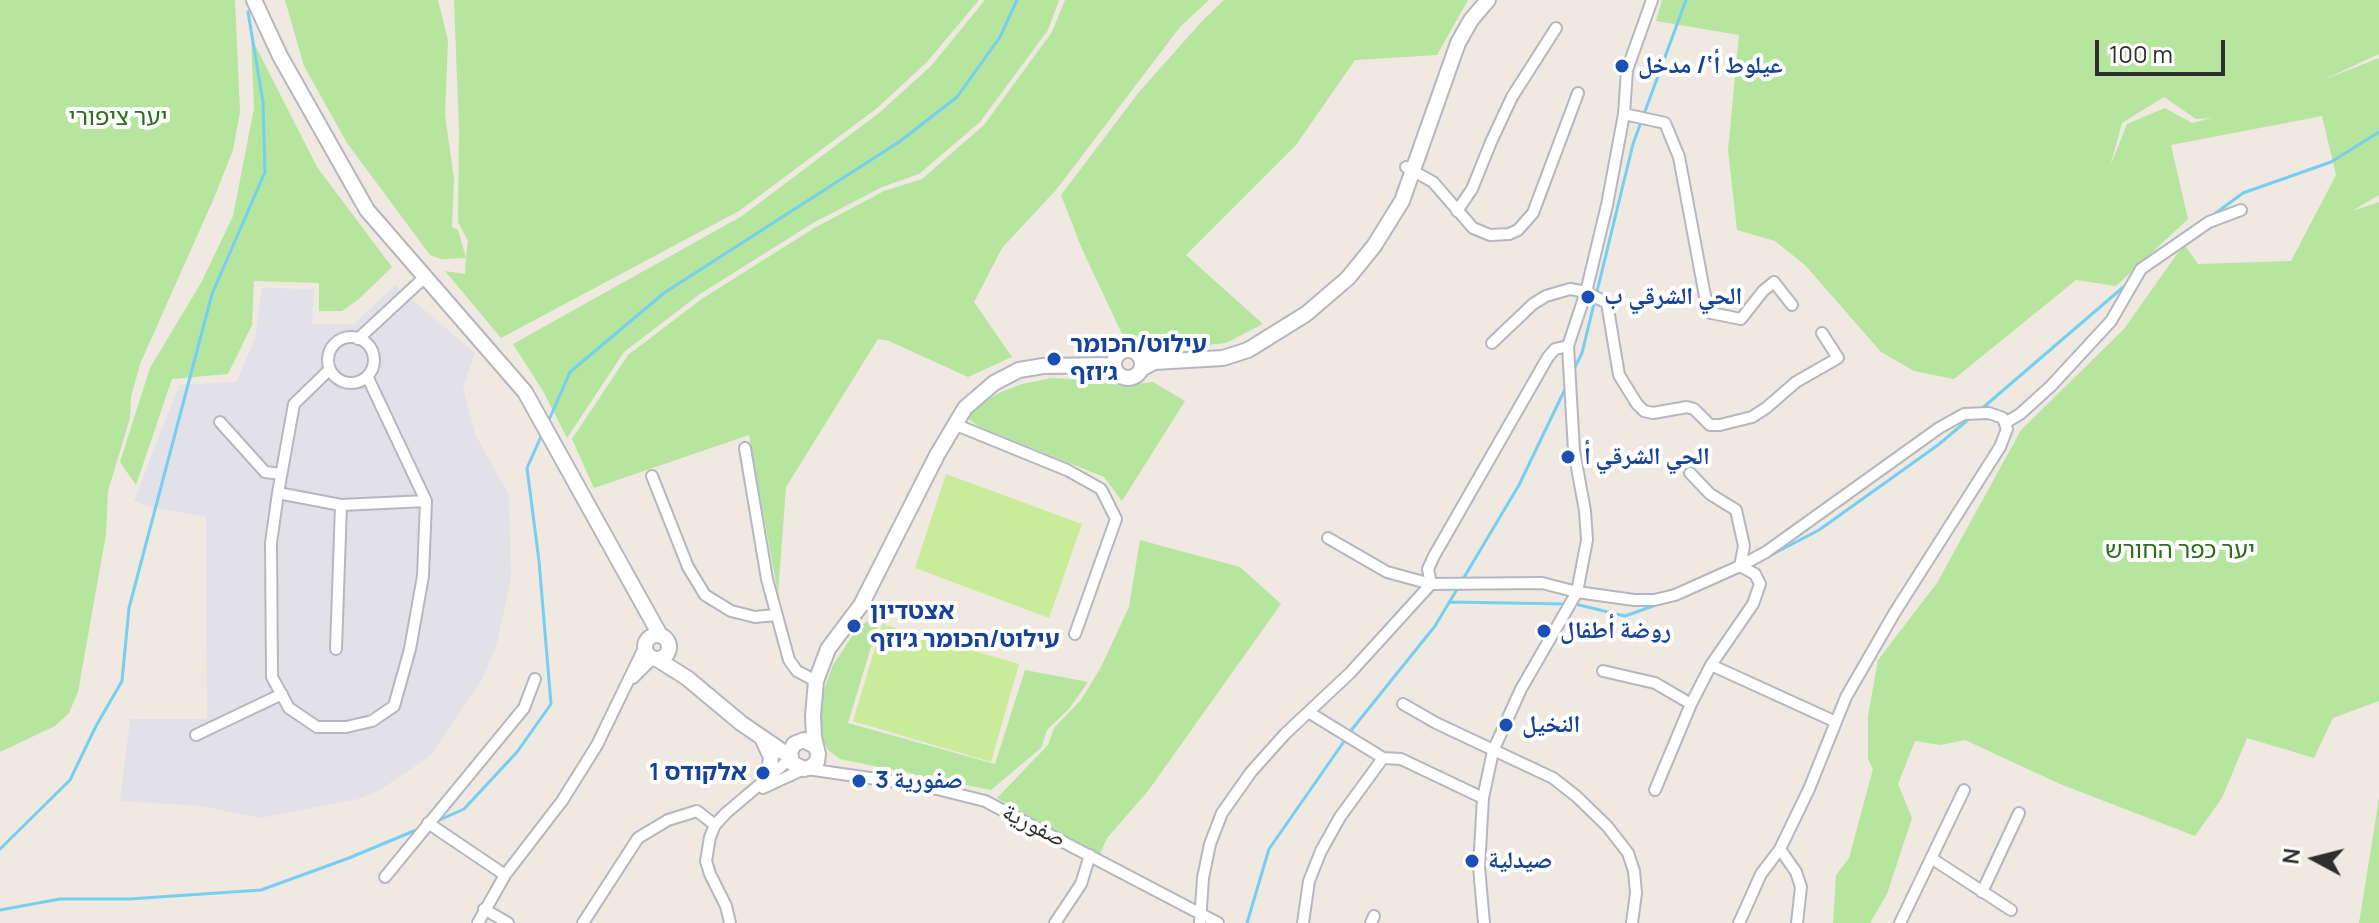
<!DOCTYPE html>
<meta charset="utf-8">
<style>
body{margin:0}
#map{position:relative;width:2379px;height:923px;overflow:hidden;background:#efe9e1;font-family:Manrope,sans-serif}
canvas{display:block}
.north{position:absolute;left:2275px;top:819px;width:80px;height:80px;-webkit-text-stroke:6px #fff;paint-order:stroke;rotate:277deg;font-size:22px;font-weight:700;line-height:32px;text-align:center;color:#2e2e2e}
.north::after{content:'';display:block;margin:auto;width:28px;height:36px;background:#2e2e2e;clip-path:polygon(50% 0,100% 100%,50% 72%,0 100%)}
.scale{position:absolute;left:2095px;top:40px;width:130px;height:36px;box-sizing:border-box;border:4px solid #2e2e2e;border-top:0;padding-left:10px;font-size:24px;line-height:28px;white-space:nowrap;color:#2e2e2e;-webkit-text-stroke:6px #fff;paint-order:stroke}
</style>
<div id="map">
<canvas width="2379" height="923"></canvas>
<div class="north">N</div>
<div class="scale">100 m</div>
</div>
<script>
const ctx = document.querySelector('canvas').getContext('2d');
ctx.lineJoin = 'round';
function paint(path, color) {
  ctx.fillStyle = color;
  ctx.fill(path, 'evenodd');
}
function poly(rows) {
  const path = new Path2D();
  for (const r of rows) {
    if (r.length === 3) {
      path.moveTo(r[0] + r[2], r[1]);
      path.arc(r[0], r[1], r[2], 0, 2 * Math.PI);
      continue;
    }
    path.moveTo(r[0], r[1]);
    for (let i = 2; i < r.length; i += 2) path.lineTo(r[i], r[i + 1]);
  }
  return path;
}
function stroke(path, color, width, dash) {
  ctx.strokeStyle = color;
  ctx.lineWidth = width;
  ctx.lineCap = dash ? 'butt' : 'round';
  ctx.setLineDash(dash || []);
  ctx.stroke(path);
}
function write(font, color, halo, rows, align = 'center') {
  ctx.font = font + ' Manrope,"Noto Naskh Arabic","Noto Sans Hebrew",sans-serif';
  ctx.lineWidth = 8;
  ctx.setLineDash([]);
  ctx.textBaseline = 'middle';
  ctx.strokeStyle = halo;
  ctx.fillStyle = color;
  for (const [text, x, y, turn = 0] of rows) {
    ctx.save();
    ctx.translate(x, y);
    ctx.rotate((+turn || 0) * Math.PI / 180);
    ctx.textAlign = isNaN(turn) ? turn : align;
    if (halo) ctx.strokeText(text, 0, 0);
    ctx.fillText(text, 0, 0);
    ctx.restore();
  }
}
const industrial = poly([
 [395,285,475,353,463,388,476,436,509,495,511,579,496,647,481,681,430,756,380,790,359,799,260,818,201,806,120,801,130,719,207,719,206,517,149,507,134,501,179,385,236,382,255,339,262,288,314,289,312,324,354,324]
]);
const green = poly([
 [0,0,235,0,240,112,233,150,214,198,140,364,131,397,130,418,108,491,106,534,78,692,69,713,55,726,0,752],
 [285,0,438,0,448,40,445,115,454,178,452,227,458,230,466,258,468,241,458,222,459,130,454,0,979,0,927,62,876,109,739,211,501,338,445,271,465,274,466,258,441,259,430,255,347,143,304,66],
 [985,0,1059,0,1048,30,980,122,919,174,882,187,813,223,700,294,624,352,567,438,543,391,513,344,742,216,879,113,931,66],
 [1065,0,1209,0,1180,27,1056,190,1002,248,974,302,1012,357,968,377,889,341,878,339,786,487,778,594,749,435,594,488,572,439,628,355,703,298,816,227,884,191,922,179,984,125,1052,32],
 [1224,0,1468,0,1437,55,1355,60,1296,145,1186,255,1263,324,1226,343,1131,353,1082,249,1061,195,1139,92,1203,20],
 [1662,0,2379,0,2379,54,2323,80,2379,58,2379,195,2352,211,2379,202,2379,701,2333,718,2314,758,2247,738,2222,798,2195,836,2060,784,1965,740,1941,745,1915,741,1898,784,1912,818,1887,894,1870,923,1833,923,1836,875,1849,858,1873,769,1868,759,1868,716,1878,660,1937,583,2021,430,2124,329,2184,244,2198,264,2291,261,2336,175,2322,116,2171,145,2188,219,2116,286,2076,280,1954,379,1914,371,1881,352,1805,265,1775,241,1737,230,1728,150,1739,35,1656,21],
 [2164,97,2196,119,2212,118,2192,123,2165,108,2127,124,2110,167,2122,123],
 [251,37,317,167,392,267,359,299,342,311,319,311,319,283,254,281,252,325,228,374,172,379,136,485,120,462,150,368,201,283,233,216,254,108],
 [1052,378,1105,381,1121,386,1153,382,1185,401,1122,501,1104,477,980,427,967,418,976,407,999,393,1022,384],
 [1140,540,1240,567,1281,604,1148,791,1107,838,1099,856,997,798,1048,745,1054,728,1081,700,1101,667,1129,607],
 [866,622,878,624,848,723,995,764,1025,670,1088,682,1069,709,1047,730,1041,748,991,790,840,759,828,750,819,733,817,709,833,665,855,632],
 [2379,797,2379,923,2359,923,2377,811]
]);
const pitch = poly([
 [946,474,1082,524,1049,618,915,568],
 [882,624,1019,664,991,762,853,721]
]);
const stream = poly([
 [2209,218,2243,193,2331,162,2379,132],
 [1573,371,1582,353,1633,144,1686,0],
 [1979,411,2128,283],
 [548,422,570,372,664,293,899,142,957,97,1000,37,1017,0],
 [1769,556,1819,530,1938,445,1970,418],
 [1463,579,1519,485,1567,385],
 [1708,585,1738,572],
 [1449,602,1567,604],
 [1575,604,1625,616,1656,605],
 [1349,733,1435,626,1459,586],
 [435,822,464,809,517,752,551,704,539,561,527,468,543,432],
 [0,849,70,780,96,726,122,681,129,608,212,294,265,172,263,102,248,12],
 [0,910,60,899,129,899,261,890,349,858,421,828],
 [1247,923,1269,849,1345,740]
]);
const street = poly([
 [1624,114,1665,123,1679,157,1705,296,1711,313,1741,319,1763,291,1774,282,1792,305],
 [1406,167,1433,182,1473,228,1490,235,1509,234,1518,230,1533,213,1578,93],
 [1457,211,1472,189,1491,142,1512,97,1556,28],
 [351,360,23],
 [358,339,426,276],
 [1492,343,1533,304,1546,296,1570,289,1586,292,1607,303,1619,375,1637,404,1644,411,1653,413,1687,407,1694,409,1710,425,1720,425,1752,417,1766,408,1796,382,1838,358,1822,333],
 [367,376,426,501],
 [220,422,265,472,281,474],
 [2005,423,2020,414,2051,386,2111,321,2141,269,2209,222,2241,210],
 [954,424,1067,470,1101,489,1116,519,1075,634],
 [745,448,767,579,789,660,797,671,816,681],
 [652,476,688,567,705,595,731,611,755,617,776,615],
 [278,493,341,505,426,501,423,576,410,649,394,706,372,721,346,727,317,727,289,708,272,677,271,543,278,493,294,404,330,369],
 [1328,538,1387,572,1431,584,1542,583,1577,592,1634,600,1654,600,1675,595,1740,566,1766,552,1939,428,1964,414,1989,413,2003,418,2007,429,2000,447,1895,612,1846,697,1809,789,1780,849,1761,874,1739,923],
 [336,649,341,505],
 [1711,665,1836,722],
 [1603,671,1655,683,1691,704],
 [633,678,653,658],
 [1403,704,1436,723,1553,778,1576,796,1607,826,1628,853,1634,871,1636,893,1632,923],
 [1310,713,1383,758],
 [196,735,282,694],
 [807,769,925,786,985,801,1218,923],
 [763,788,804,769],
 [1655,790,1691,704,1711,665,1753,604,1760,584,1755,574,1740,566,1744,546,1736,510,1710,494,1690,473],
 [428,823,505,875],
 [1780,849,1796,872,1801,887,1797,923],
 [1931,858,2011,910],
 [385,877,524,708,535,679],
 [1982,892,2019,813],
 [484,909,508,923],
 [478,923,505,875,562,801,597,745,645,646],
 [583,923,638,838,668,820,697,811,715,825],
 [730,923,726,906,710,874,706,861,710,837,715,825,726,813,790,759],
 [1055,923,1081,884,1090,855],
 [1200,923,1203,878,1210,844,1222,813,1251,772,1285,734,1350,673,1431,584,1428,569,1434,556,1548,357,1555,349,1568,346],
 [1303,923,1309,881,1321,851,1340,817,1383,758,1401,759,1483,798],
 [1371,923,1374,916],
 [1484,923,1479,867,1483,798,1493,751,1521,689,1577,592,1587,540,1585,511,1574,451,1568,346,1586,292,1607,205,1624,114,1627,70,1652,0],
 [1900,923,1964,790]
]);
const secondary = poly([
 [254,0,280,56,367,210,525,392,660,635],
 [1128,364,14],
 [1136,352,1164,353],
 [1141,369,1154,362,1223,358,1248,350,1306,314,1348,278,1374,246,1402,201,1458,43,1471,20,1488,0],
 [657,647,12],
 [657,659,687,678,741,723,789,756],
 [762,738,771,757,769,778],
 [815,746,804,740,794,744,790,752,792,763,804,769,811,767,817,762,818,754,814,737,813,716,816,681,828,649,861,605,937,455,965,408,994,383,1019,370,1043,366,1114,365]
]);
const markers = [
 [1622,66,8,"#1a4fb4"],
 [1588,297,8,"#1a4fb4"],
 [1054,359,8,"#1a4fb4"],
 [1568,457,8,"#1a4fb4"],
 [854,626,8,"#1a4fb4"],
 [1544,631,8,"#1a4fb4"],
 [1506,725,8,"#1a4fb4"],
 [763,773,8,"#1a4fb4"],
 [859,781,8,"#1a4fb4"],
 [1472,861,8,"#1a4fb4"]
];
const transitNames = [
 ["عيلوط أ‘/ مدخل",1638,66],
 ["الحي الشرقي ب",1604,297],
 ["עילוט/הכומר",1070,345],
 ["ג׳וזף",1070,373],
 ["الحي الشرقي أ",1584,457],
 ["אצטדיון",870,612],
 ["עילוט/הכומר ג׳וזף",870,640],
 ["روضة أطفال",1560,631],
 ["النخيل",1522,725],
 ["אלקודס 1",747,773,"right"],
 ["صفورية 3",875,781],
 ["صيدلية",1488,861]
];
const parkNames = [
 ["יער ציפורי",118,118],
 ["יער כפר החורש",2180,551]
];
const streetNames = [
 ["صفورية",1034,826,27]
];
paint(industrial, '#e3e1e8');
paint(green, '#b6e59e');
paint(pitch, '#c9ec9a');
stroke(stream, '#75cff0', 3);
stroke(street, '#b4b7c1', 14);
stroke(secondary, '#b4b7c1', 18);
stroke(street, '#fff', 10);
stroke(secondary, '#fff', 14);
for (const [x, y, r, color] of markers) {
  const dot = new Path2D();
  dot.arc(x, y, r, 0, 2 * Math.PI);
  ctx.fillStyle = color;
  ctx.fill(dot);
  stroke(dot, '#fff', 3);
}
write('bold 24px', '#164399', '#fff', transitNames, 'left');
write('24px', '#2c6e1b', '#fff', parkNames);
write('24px', '#2e2e2e', '#fff', streetNames);
</script>
